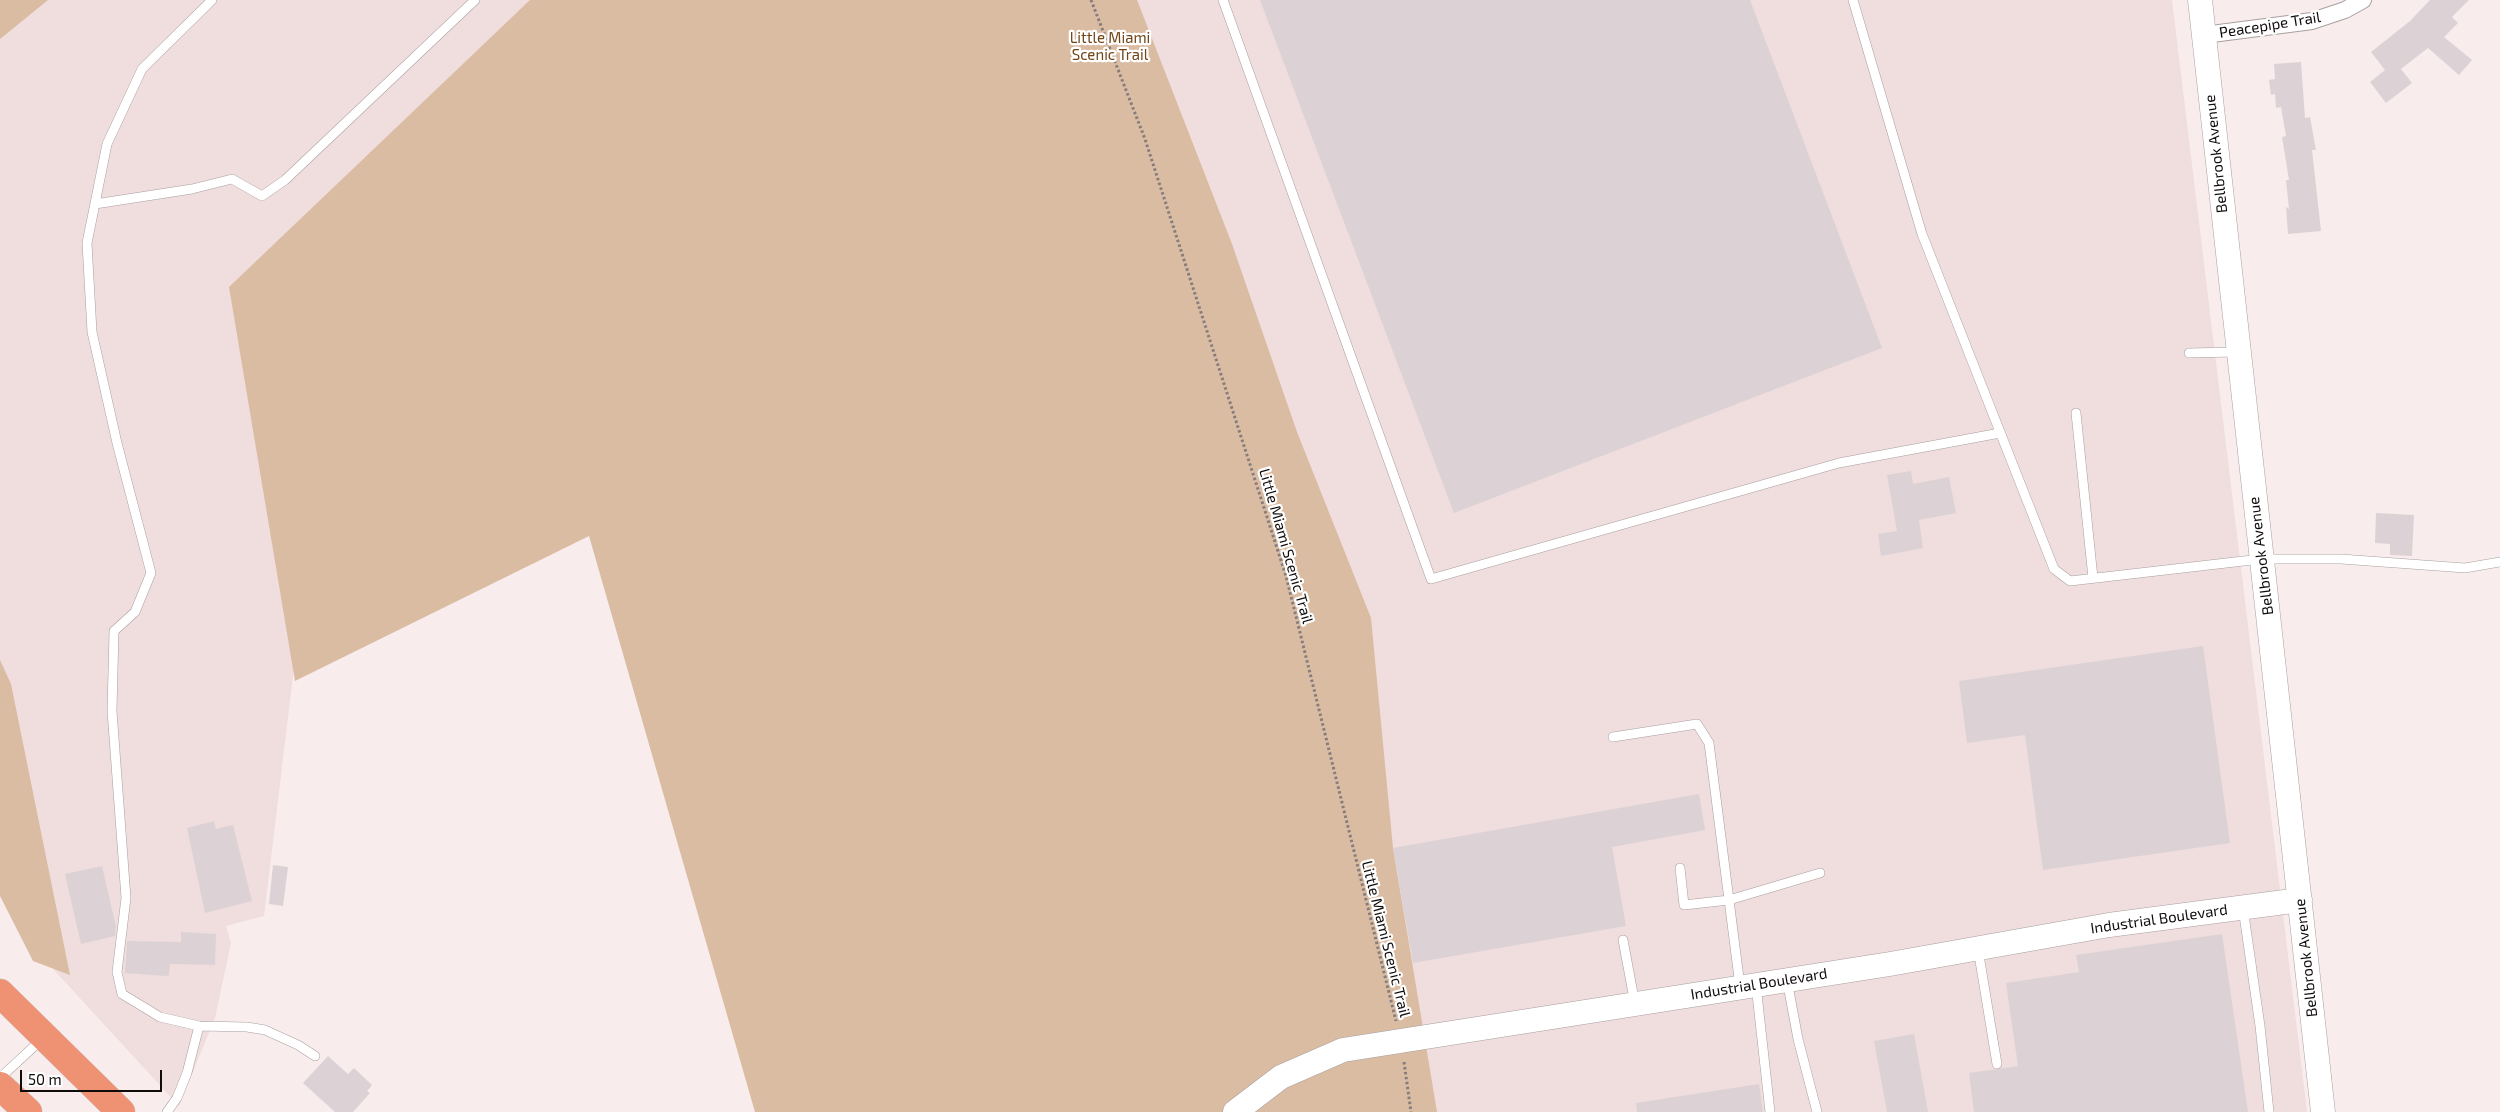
<!DOCTYPE html>
<style>
body{margin:0}
#map{position:relative;width:2500px;height:1112px;overflow:hidden;background:#f8ecec;font-family:"Exo 2",sans-serif}
canvas{display:block}
.scale{position:absolute;left:20px;top:1070px;width:142px;height:22px;box-sizing:border-box;border:2px solid #0f0b0b;border-top:0;padding-left:6px;font-size:15px;line-height:18px;white-space:nowrap;color:#0f0b0b;-webkit-text-stroke:4px #fff;paint-order:stroke}
</style>
<div id="map">
<canvas width="2500" height="1112"></canvas>
<div class="scale">50 m</div>
</div>
<script>
const ctx = document.querySelector('canvas').getContext('2d');
ctx.lineJoin = 'round';
function paint(path, color) {
  ctx.fillStyle = color;
  ctx.fill(path, 'evenodd');
}
function poly(rows) {
  const path = new Path2D();
  for (const r of rows) {
    path.moveTo(r[0], r[1]);
    for (let i = 2; i < r.length; i += 2) path.lineTo(r[i], r[i + 1]);
  }
  return path;
}
function stroke(path, color, width, dash) {
  ctx.strokeStyle = color;
  ctx.lineWidth = width;
  ctx.lineCap = dash ? 'butt' : 'round';
  ctx.setLineDash(dash || []);
  ctx.stroke(path);
}
function write(font, color, halo, rows, align = 'center') {
  ctx.font = font + ' "Exo 2",sans-serif';
  ctx.lineWidth = 4.5;
  ctx.setLineDash([]);
  ctx.textBaseline = 'middle';
  ctx.strokeStyle = halo;
  ctx.fillStyle = color;
  for (const [text, x, y, turn = 0] of rows) {
    ctx.save();
    ctx.translate(x, y);
    ctx.rotate((+turn || 0) * Math.PI / 180);
    ctx.textAlign = isNaN(turn) ? turn : align;
    if (halo) ctx.strokeText(text, 0, 0);
    ctx.fillText(text, 0, 0);
    ctx.restore();
  }
}
const built = poly([
 [0,0,609,0,317,477,264,916,226,926,231,943,215,1018,179,1106,32,946,0,869],
 [1125,0,2172,0,2307,1112,1434,1112,1393,848]
]);
const green = poly([
 [0,0,48,0,0,39],
 [530,0,1137,0,1232,244,1297,432,1371,618,1393,848,1437,1112,755,1112,589,536,295,681,229,287],
 [0,660,11,684,70,975,33,961,0,896]
]);
const building = poly([
 [1260,0,1750,0,1882,348,1454,513],
 [2430,0,2469,0,2452,17,2458,23,2444,37,2472,60,2459,75,2428,48,2401,69,2412,83,2386,103,2370,82,2385,70,2371,52,2410,21],
 [2301,62,2305,118,2310,117,2316,150,2312,150,2321,231,2288,234,2286,207,2289,209,2286,180,2289,180,2282,137,2286,136,2281,107,2276,108,2275,94,2271,95,2269,80,2275,79,2274,64],
 [1911,471,1913,484,1949,477,1956,513,1919,520,1923,548,1881,556,1878,534,1897,531,1887,475],
 [2376,513,2414,515,2412,556,2390,555,2390,544,2375,543],
 [2203,646,2230,843,2043,870,2025,735,1967,743,1959,681],
 [1699,794,1705,830,1612,847,1626,926,1413,963,1393,848],
 [214,821,216,829,233,825,252,901,205,913,187,828],
 [273,865,288,867,283,906,269,904],
 [102,866,116,927,115,936,81,944,65,874],
 [181,932,216,934,215,965,170,964,169,975,166,976,125,973,127,941,181,942],
 [2222,934,2248,1112,1974,1112,1969,1073,2018,1066,2006,983,2079,972,2076,955],
 [1914,1034,1928,1112,1887,1112,1874,1041],
 [328,1056,348,1074,354,1068,372,1085,367,1091,370,1093,353,1112,335,1112,303,1083],
 [1759,1084,1763,1112,1637,1112,1636,1103]
]);
const path = poly([
 [1091,0,1145,139,1286,576,1396,1021],
 [1404,1062,1411,1112]
]);
const lane = poly([
 [1223,0,1431,579,1839,463,2000,433],
 [1853,0,1922,234,2054,569,2070,581,2261,559,2341,559,2465,568,2500,562],
 [95,204,192,189,232,179,262,196,285,180,475,0],
 [2189,353,2237,352],
 [2076,413,2093,578],
 [1613,737,1697,724,1709,743,1729,900,1684,905,1680,868],
 [2243,908,2260,1026,2269,1112],
 [1623,940,1635,1004],
 [1978,949,1997,1064],
 [1787,980,1798,1039,1817,1112],
 [1756,985,1770,1112],
 [1740,986,1729,900,1820,873],
 [199,1026,160,1017,122,994,117,972,126,898,112,711,114,631,135,612,151,573,117,443,92,332,87,243,107,144,142,69,212,0],
 [0,1078,42,1039],
 [167,1112,177,1098,187,1073,199,1026,247,1027,265,1030,298,1045,315,1056]
]);
const street = poly([
 [2204,35,2312,21,2345,10,2363,0]
]);
const secondary = poly([
 [2200,0,2323,1112],
 [1235,1112,1281,1077,1343,1050,1890,964,2109,925,2300,900]
]);
const highway = poly([
 [0,993,121,1112],
 [0,1086,28,1112]
]);
const streetNames = [
 ["Peacepipe Trail",2270,25,-9],
 ["Bellbrook Avenue",2216,154,-96],
 ["Little Miami Scenic Trail",1286,546,74],
 ["Bellbrook Avenue",2261,556,-97],
 ["Industrial Boulevard",2159,919,-8],
 ["Little Miami Scenic Trail",1386,939,76],
 ["Bellbrook Avenue",2306,958,-96],
 ["Industrial Boulevard",1759,984,-9]
];
const parkNames = [
 ["Little Miami",1110,38],
 ["Scenic Trail",1110,55]
];
paint(built, '#f0dddd');
paint(green, '#dabca2');
paint(building, '#dcd2d6');
stroke(lane, '#a99f9f', 10);
stroke(street, '#a99f9f', 18);
stroke(secondary, '#a99f9f', 25);
stroke(highway, '#cfcece', 29);
stroke(path, '#857d7d', 3, [2.5, 2.5]);
stroke(lane, '#fff', 9);
stroke(street, '#fff', 16);
stroke(secondary, '#fff', 24);
stroke(highway, '#ef9273', 28);
write('15px', '#0f0b0b', '#fff', streetNames);
write('15px', '#714518', '#fff', parkNames);
</script>
